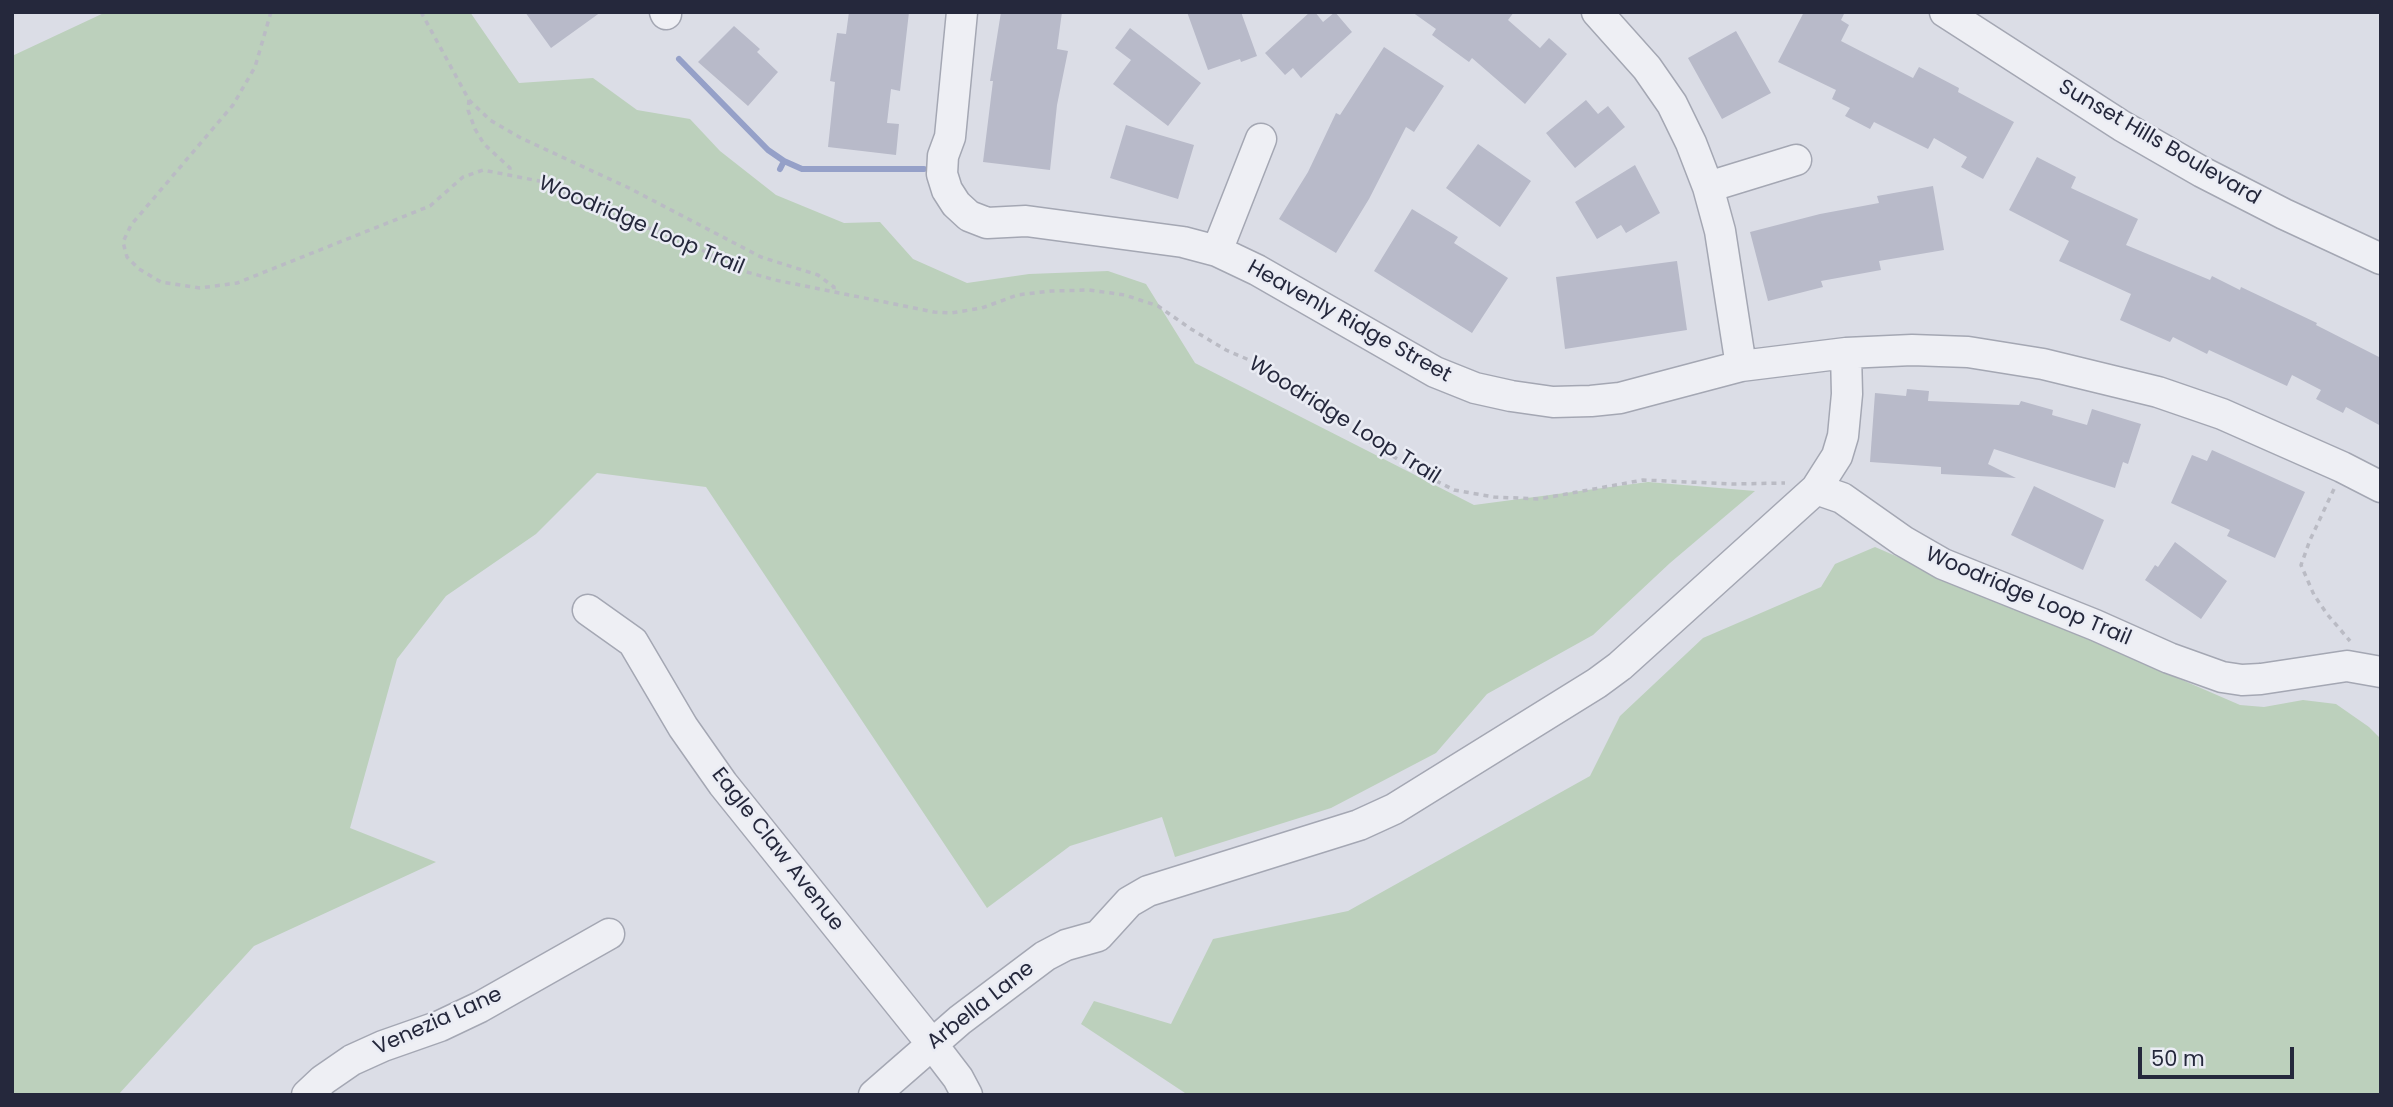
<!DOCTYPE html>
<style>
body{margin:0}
#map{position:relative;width:2393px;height:1107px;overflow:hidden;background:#dbdde6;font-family:Poppins,sans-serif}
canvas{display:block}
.frame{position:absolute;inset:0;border:14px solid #25283c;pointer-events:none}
.scale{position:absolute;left:2138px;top:1047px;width:156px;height:32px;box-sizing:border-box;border:4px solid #25283c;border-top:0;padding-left:9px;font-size:21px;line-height:24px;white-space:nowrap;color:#25283c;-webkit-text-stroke:5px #eaecf4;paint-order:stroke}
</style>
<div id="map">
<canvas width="2393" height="1107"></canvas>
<div class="frame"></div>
<div class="scale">50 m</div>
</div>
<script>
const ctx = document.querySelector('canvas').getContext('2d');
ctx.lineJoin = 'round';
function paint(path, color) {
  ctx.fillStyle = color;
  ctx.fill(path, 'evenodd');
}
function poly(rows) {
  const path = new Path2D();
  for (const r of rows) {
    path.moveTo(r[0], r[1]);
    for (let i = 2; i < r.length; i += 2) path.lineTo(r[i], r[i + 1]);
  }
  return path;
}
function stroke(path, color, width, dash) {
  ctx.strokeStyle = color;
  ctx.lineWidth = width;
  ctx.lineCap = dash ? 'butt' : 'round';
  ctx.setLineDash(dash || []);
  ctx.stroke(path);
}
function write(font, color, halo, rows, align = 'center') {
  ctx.font = font + ' Poppins,sans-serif';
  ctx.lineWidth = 5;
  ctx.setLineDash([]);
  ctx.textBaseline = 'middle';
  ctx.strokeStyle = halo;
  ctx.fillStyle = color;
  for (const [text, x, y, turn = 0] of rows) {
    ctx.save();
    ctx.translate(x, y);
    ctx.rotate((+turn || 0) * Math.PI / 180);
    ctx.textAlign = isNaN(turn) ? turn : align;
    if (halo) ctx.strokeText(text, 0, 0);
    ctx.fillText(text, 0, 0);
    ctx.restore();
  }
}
const green = poly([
 [106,12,470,12,519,83,593,78,637,110,690,119,720,151,776,195,844,223,880,222,913,259,967,283,1029,274,1108,271,1146,284,1195,363,1474,505,1648,482,1755,491,1670,563,1593,635,1487,694,1436,753,1331,808,1175,857,1162,817,1070,846,987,908,706,487,597,473,536,534,446,596,397,659,350,828,436,862,254,946,118,1095,12,1095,12,56],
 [1875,547,2240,705,2264,707,2303,700,2336,704,2369,727,2381,739,2381,1095,1188,1095,1081,1024,1094,1001,1171,1024,1213,939,1348,911,1590,776,1620,716,1703,638,1821,587,1835,564]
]);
const stream = poly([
 [679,59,768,150,784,161],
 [780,169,784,161,802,169,924,169]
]);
const building = poly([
 [525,12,601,12,551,48],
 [849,12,909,12,900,91,891,89,887,123,899,124,896,155,828,147,835,82,830,81,837,33,846,34],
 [1001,12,1062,12,1057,49,1068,51,1057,105,1050,170,983,162,993,81,990,81],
 [1187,12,1241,12,1257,56,1241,62,1240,59,1208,70],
 [1310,12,1315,12,1323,22,1335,12,1352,32,1301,78,1293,68,1285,75,1265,53],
 [1412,12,1514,12,1508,20,1540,48,1549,38,1567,54,1525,104,1472,58,1469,62,1432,35,1436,29],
 [1804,12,1845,12,1841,20,1849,25,1841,41,1913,78,1919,67,1959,88,1958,92,2014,122,1983,179,1961,167,1967,157,1934,138,1928,149,1874,122,1870,129,1845,116,1850,108,1832,99,1836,90,1778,62],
 [734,26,760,49,757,52,778,72,748,106,698,62],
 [1130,28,1201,83,1168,126,1113,84,1131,60,1115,48],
 [1736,31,1771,93,1722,119,1688,58],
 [1384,47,1444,86,1414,132,1406,127,1369,199,1336,253,1279,219,1308,172,1336,113,1340,115],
 [1586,100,1598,114,1608,106,1625,127,1575,168,1546,133],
 [1126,125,1194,145,1178,199,1110,178],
 [1478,144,1531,181,1500,227,1446,188],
 [2037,157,2076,177,2071,188,2138,219,2126,245,2210,280,2212,276,2240,290,2241,287,2317,323,2316,325,2381,358,2381,426,2346,407,2343,413,2316,399,2321,390,2292,375,2287,386,2209,350,2207,354,2173,337,2170,342,2120,320,2131,294,2059,261,2069,241,2009,210],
 [1635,165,1660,213,1626,233,1621,225,1597,239,1575,202],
 [1933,186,1944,250,1879,261,1881,270,1821,281,1823,287,1768,301,1750,232,1820,214,1879,203,1877,196],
 [1412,209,1458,237,1454,243,1508,278,1472,333,1374,271],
 [1677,261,1687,330,1565,349,1556,277],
 [1907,389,1929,391,1928,401,2019,405,2021,401,2053,410,2052,415,2087,425,2092,409,2141,424,2128,464,2123,462,2115,488,1994,449,1988,464,2016,478,1941,474,1941,467,1870,462,1875,393,1906,396],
 [2212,450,2305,492,2275,558,2227,536,2230,530,2171,503,2192,455,2207,461],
 [2034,486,2104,520,2083,570,2011,535],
 [2175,542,2227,581,2201,619,2145,580,2155,565,2158,567]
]);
const path = poly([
 [271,12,255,67,233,105,131,225,123,242,127,257,139,269,161,282,200,288,237,283,430,206,463,177,483,170,544,182,591,208,683,240,740,270,775,280,934,312,951,313,982,308,1017,295,1051,291,1089,290,1125,295,1158,306,1191,329,1226,350,1263,366,1364,438,1415,470,1454,490,1494,497,1539,499,1643,480,1734,484,1785,483],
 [421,12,469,100,490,120,521,138,629,188,761,257,818,275,834,287,834,292],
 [469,100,468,110,475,129,484,144,510,168,510,174],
 [2334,489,2310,540,2301,565,2314,595,2327,614,2350,641]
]);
const minor = poly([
 [665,12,666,14],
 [962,12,950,137,943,156,942,174,947,190,956,204,969,216,987,223,1026,221,1183,242,1217,251,1257,270,1435,372,1475,388,1511,396,1553,402,1591,401,1620,398,1741,366,1846,353,1912,350,1968,352,2043,364,2158,392,2222,414,2342,467,2381,487],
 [1597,12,1647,68,1672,104,1691,143,1708,187,1720,231,1741,366],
 [1945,12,2122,126,2202,172,2284,214,2381,259],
 [1708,187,1796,160],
 [1217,251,1261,139],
 [1816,489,1842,498,1903,541,1943,564,2095,625,2169,658,2222,677,2242,680,2261,679,2347,666,2381,672],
 [588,610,633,642,683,727,723,784,932,1044,958,1078,967,1095],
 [307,1095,323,1080,352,1060,383,1046,440,1026,480,1007,609,934],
 [874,1095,960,1020,1045,956,1066,945,1098,936,1129,902,1148,891,1359,825,1394,809,1597,683,1620,666,1816,489,1837,456,1843,436,1847,394,1846,353]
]);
const streetNames = [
 ["Sunset Hills Boulevard",2159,143,30],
 ["Woodridge Loop Trail",641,226,23],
 ["Heavenly Ridge Street",1349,322,29],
 ["Woodridge Loop Trail",1344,421,32],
 ["Woodridge Loop Trail",2028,597,23],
 ["Eagle Claw Avenue",777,850,52],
 ["Arbella Lane",981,1006,-38],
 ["Venezia Lane",438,1022,-24]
];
paint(green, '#bcd0bc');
stroke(stream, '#95a0c8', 6);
paint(building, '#b8bac9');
stroke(minor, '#a4a7b3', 33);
stroke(path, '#babbc4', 3.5, [5, 5]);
stroke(minor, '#eeeff4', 30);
write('21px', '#25283c', '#eaecf4', streetNames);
</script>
